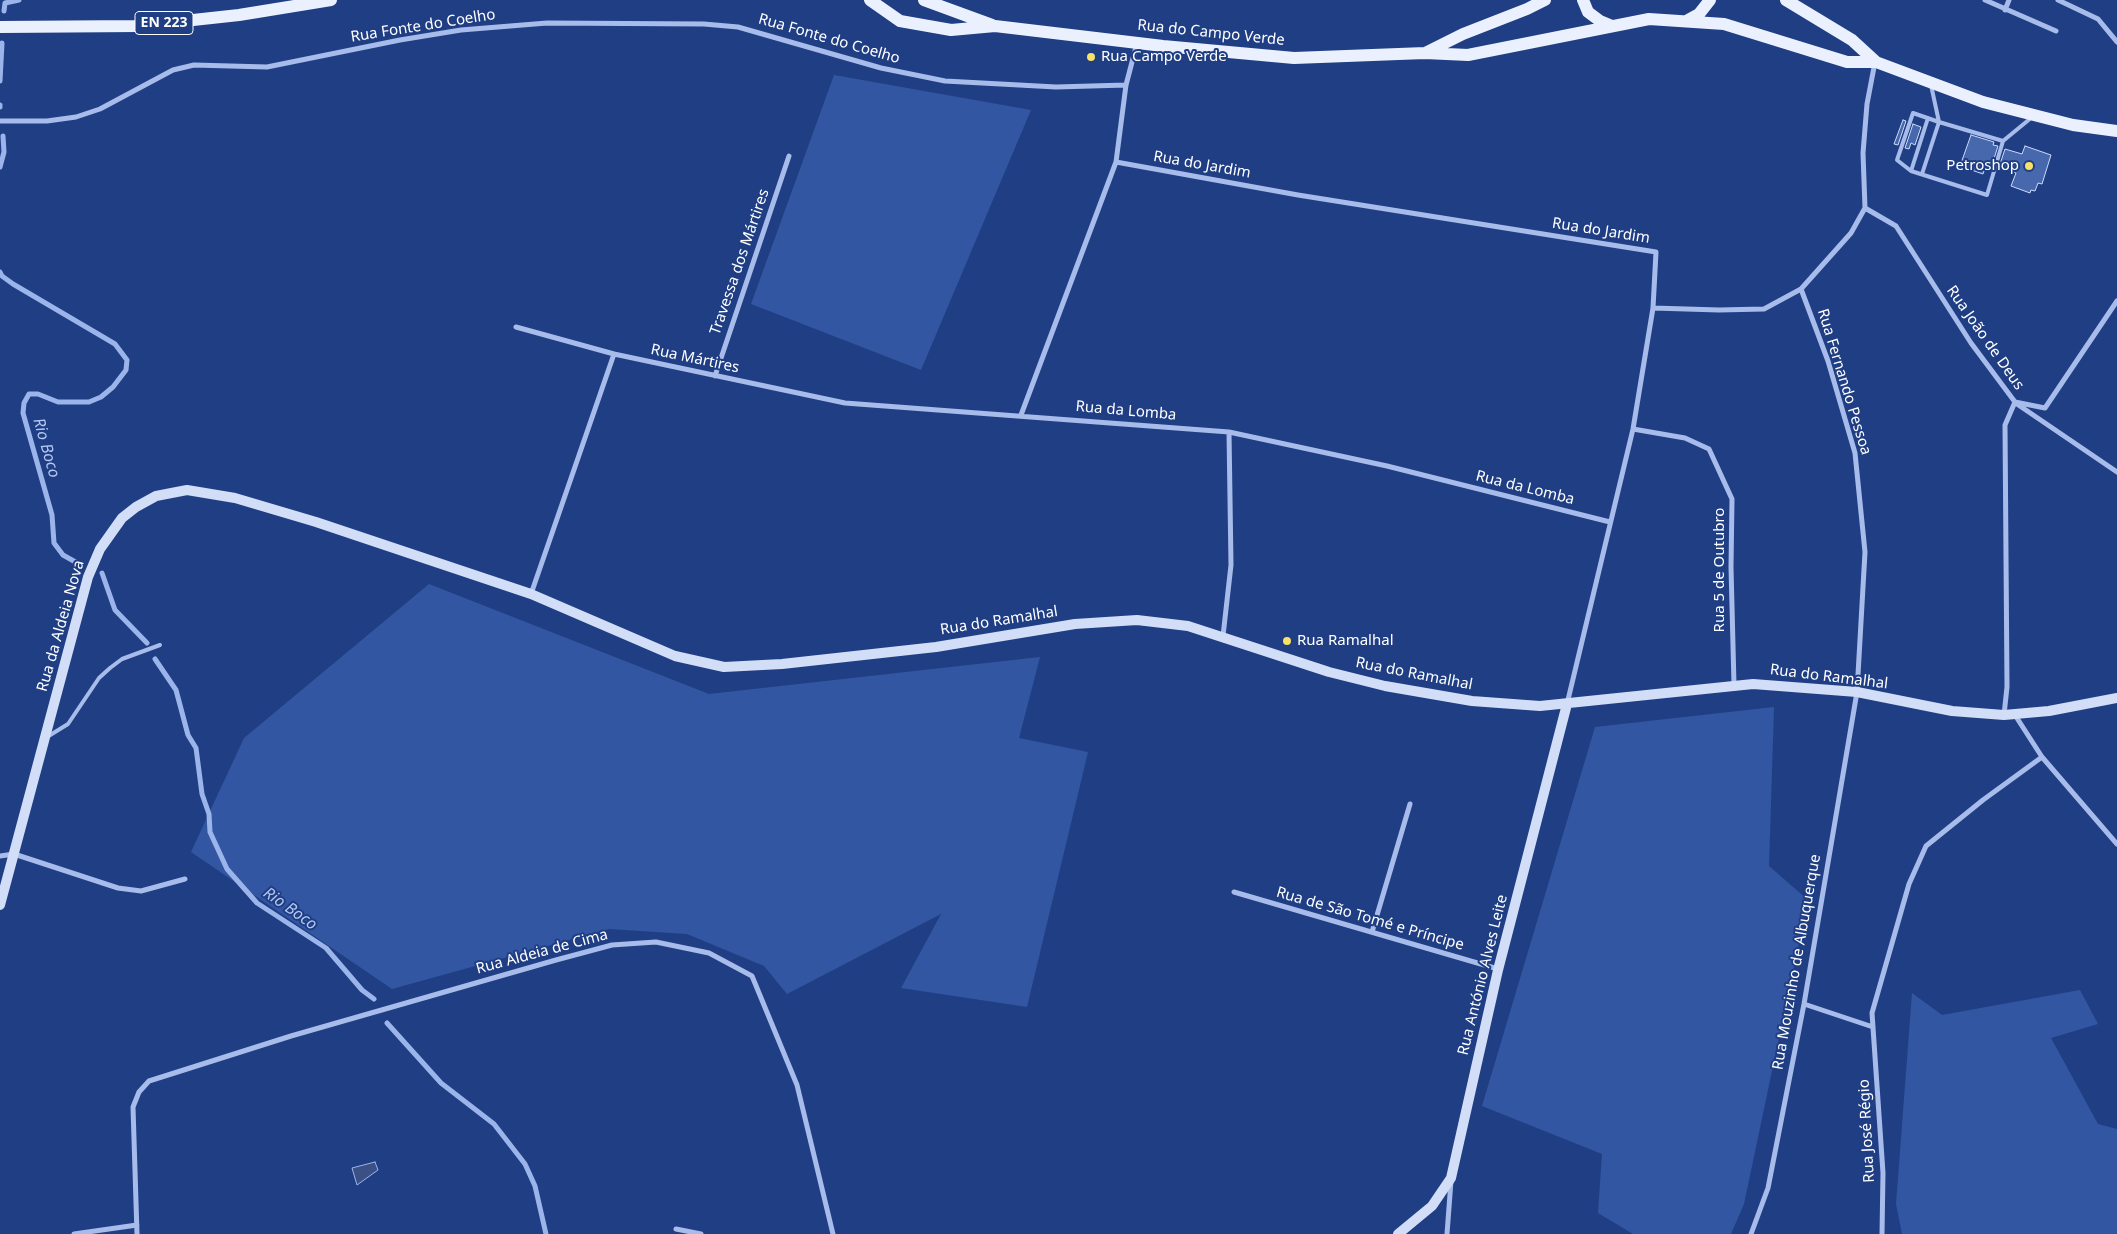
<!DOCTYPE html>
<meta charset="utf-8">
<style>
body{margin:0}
canvas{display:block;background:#1f3e84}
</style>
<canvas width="2117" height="1234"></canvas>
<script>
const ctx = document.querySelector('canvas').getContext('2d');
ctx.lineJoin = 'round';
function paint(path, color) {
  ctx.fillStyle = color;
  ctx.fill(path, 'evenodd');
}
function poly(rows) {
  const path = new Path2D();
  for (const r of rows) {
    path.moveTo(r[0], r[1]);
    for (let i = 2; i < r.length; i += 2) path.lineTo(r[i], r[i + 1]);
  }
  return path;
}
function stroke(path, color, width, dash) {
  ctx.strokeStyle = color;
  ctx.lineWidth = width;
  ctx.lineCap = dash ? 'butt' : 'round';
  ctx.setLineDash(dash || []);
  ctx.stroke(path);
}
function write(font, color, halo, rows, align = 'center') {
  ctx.font = font + ' "Noto Sans",sans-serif';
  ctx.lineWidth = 4;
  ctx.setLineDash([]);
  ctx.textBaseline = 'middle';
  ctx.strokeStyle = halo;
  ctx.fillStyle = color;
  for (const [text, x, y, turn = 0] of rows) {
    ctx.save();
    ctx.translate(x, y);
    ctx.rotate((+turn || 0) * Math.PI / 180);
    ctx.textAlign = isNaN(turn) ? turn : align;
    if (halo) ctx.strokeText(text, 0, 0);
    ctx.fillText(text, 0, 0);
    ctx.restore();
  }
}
const green = poly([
 [834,75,1031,110,921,370,751,304],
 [429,584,709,694,1040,657,1019,738,1088,752,1027,1007,901,988,941,914,787,994,764,966,687,934,609,929,392,989,191,852,244,738],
 [1774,707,1769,866,1808,900,1744,1204,1731,1234,1633,1234,1598,1213,1602,1154,1482,1106,1595,727],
 [2080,990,2098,1024,2051,1038,2098,1124,2117,1129,2117,1234,1902,1234,1896,1204,1912,993,1942,1015]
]);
const water = poly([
 [375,1162,378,1170,357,1185,352,1168,375,1162]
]);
const stream = poly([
 [4,11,5,3,19,0],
 [0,81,2,43],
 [0,105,0,107],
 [0,167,4,152,3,136],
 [0,272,2,276,13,284,115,344,127,360,126,370,113,387,101,397,89,402,58,402,38,394,29,394,24,403,23,413,52,515,54,543,63,555,79,564],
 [102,573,115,610,147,643],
 [155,659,176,690,188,735,196,748,202,794,209,814,210,832,227,869,257,903,326,948,362,990,374,999],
 [387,1023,441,1083,494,1124,525,1164,535,1186,546,1234]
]);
const building = poly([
 [1903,120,1906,121,1898,145,1894,144,1903,120],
 [1913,124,1921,127,1915,145,1911,143,1909,149,1905,148,1913,124],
 [1971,135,1994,142,1993,145,1998,146,1992,165,1987,163,1983,174,1960,166,1971,135],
 [2025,146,2051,155,2042,184,2038,183,2035,191,2031,190,2030,193,2011,186,2016,173,1999,167,2005,149,2022,154,2025,146]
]);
const lane = poly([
 [1931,85,1939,122,2003,141,2031,118],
 [1911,171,1928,118],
 [1922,174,1939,122,1913,113,1897,160,1911,171,1987,195,2003,141],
 [47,737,68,724,99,678,110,668,122,659,160,645]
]);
const street = poly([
 [1985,0,2056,31],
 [2058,0,2098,19,2117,42],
 [2005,10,2009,0],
 [1875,62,1867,104,1863,153,1865,208,1896,226,1971,343,2015,402,2005,425,2007,687,2004,715],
 [0,121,47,121,76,117,100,109,173,70,194,65,267,67,400,40,461,30,547,23,704,24,738,27,881,68,945,81,1056,87,1126,85],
 [1116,162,1298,195,1656,252,1653,308,1633,429,1567,704],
 [1653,308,1719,310,1764,309,1801,289,1851,233,1865,208],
 [516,327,614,354,845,403,1229,432,1387,466,1610,522],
 [715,376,789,156],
 [2015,402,2045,408,2117,301],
 [2017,404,2117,472],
 [1021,415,1116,162,1126,85,1137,43],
 [1633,429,1685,438,1709,449,1732,499,1731,567,1734,685],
 [531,594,614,354],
 [1223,636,1231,565,1229,432],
 [2015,715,2042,757,2117,844],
 [0,856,14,854,118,888,141,891,185,879],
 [1234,892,1498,969],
 [1372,932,1410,804],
 [1804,1004,1873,1027],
 [676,1229,701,1234],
 [74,1234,137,1225],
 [137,1234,133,1107,139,1092,149,1081,291,1036,556,960,612,945,656,942,709,953,752,976,797,1085,833,1234],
 [1447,1234,1451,1181],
 [1751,1234,1768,1188,1804,1004,1857,692,1865,552,1855,453,1828,361,1801,289],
 [1882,1234,1883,1173,1872,1013,1909,884,1926,846,1983,800,2042,757]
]);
const secondary = poly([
 [0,905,88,577,100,549,122,518,136,507,156,496,187,490,235,498,316,522,531,594,675,656,724,667,782,664,936,647,1075,624,1137,620,1188,626,1329,672,1385,686,1472,701,1540,706,1753,684,1857,692,1952,711,2004,715,2049,711,2117,698],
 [1398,1234,1432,1206,1451,1178,1498,970,1567,704]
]);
const primary = poly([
 [870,0,900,21,951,30,995,26,1163,46,1294,58,1425,53,1468,55,1649,19,1724,24,1847,62,1876,62,1983,102,2073,125,2117,131],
 [924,0,992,25],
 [1583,0,1588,12,1600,21,1612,26],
 [1786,0,1852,40,1876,62],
 [1688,20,1699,14,1710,0],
 [0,27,138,26,239,15,331,0],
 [1425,53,1463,34,1527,9,1545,0]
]);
const markers = [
 [1091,57,5,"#f8e167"],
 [2029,166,5,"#f8e167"],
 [1287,641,5,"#f8e167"]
];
const shields = [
 [164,23,58]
];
const shieldNames = [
 ["EN 223",164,23]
];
const streetNames = [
 ["Rua Fonte do Coelho",423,26,-9],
 ["Rua do Campo Verde",1211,33,6],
 ["Rua Fonte do Coelho",829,39,16],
 ["Rua do Jardim",1202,165,10],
 ["Rua do Jardim",1601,231,9],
 ["Travessa dos Mártires",740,262,-71],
 ["Rua João de Deus",1985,338,55],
 ["Rua Mártires",695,359,12],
 ["Rua Fernando Pessoa",1844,382,73],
 ["Rua da Lomba",1126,411,5],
 ["Rua da Lomba",1525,488,14],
 ["Rua 5 de Outubro",1720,570,-90],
 ["Rua do Ramalhal",999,621,-9],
 ["Rua da Aldeia Nova",61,626,-74],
 ["Rua do Ramalhal",1414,674,11],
 ["Rua do Ramalhal",1829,677,7],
 ["Rua de São Tomé e Príncipe",1370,919,16],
 ["Rua Aldeia de Cima",542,952,-15],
 ["Rua Mouzinho de Albuquerque",1797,962,-80],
 ["Rua António Alves Leite",1483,975,-76],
 ["Rua José Régio",1867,1131,-93]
];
const poiNames = [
 ["Rua Campo Verde",1101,57],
 ["Petroshop",2019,166,"right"],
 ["Rua Ramalhal",1297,641]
];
const waterNames = [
 ["Rio Boco",46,448,74],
 ["Rio Boco",290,909,35]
];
paint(green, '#3356a2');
paint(water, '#3b5186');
stroke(water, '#9bb5eb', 1);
stroke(stream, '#9bb5eb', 5);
paint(building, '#4868ad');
stroke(building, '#cbdaf7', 1);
stroke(lane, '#a7bcea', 4);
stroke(street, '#a7bcea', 5);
stroke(secondary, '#d2ddf7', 10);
stroke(primary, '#ebf0fe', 12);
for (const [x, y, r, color] of markers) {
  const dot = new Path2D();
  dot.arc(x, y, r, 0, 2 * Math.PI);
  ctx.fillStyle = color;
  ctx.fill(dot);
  stroke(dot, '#1f3e84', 2);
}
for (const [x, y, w] of shields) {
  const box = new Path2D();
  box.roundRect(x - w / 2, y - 11.5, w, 23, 4);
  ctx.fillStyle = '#1f3e84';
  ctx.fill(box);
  stroke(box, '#fff', 1);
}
write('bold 14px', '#fff', null, shieldNames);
write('15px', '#fff', '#1f3e84', streetNames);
write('15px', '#fff', '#1f3e84', poiNames, 'left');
write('italic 16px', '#b3c7f1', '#1f3e84', waterNames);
</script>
